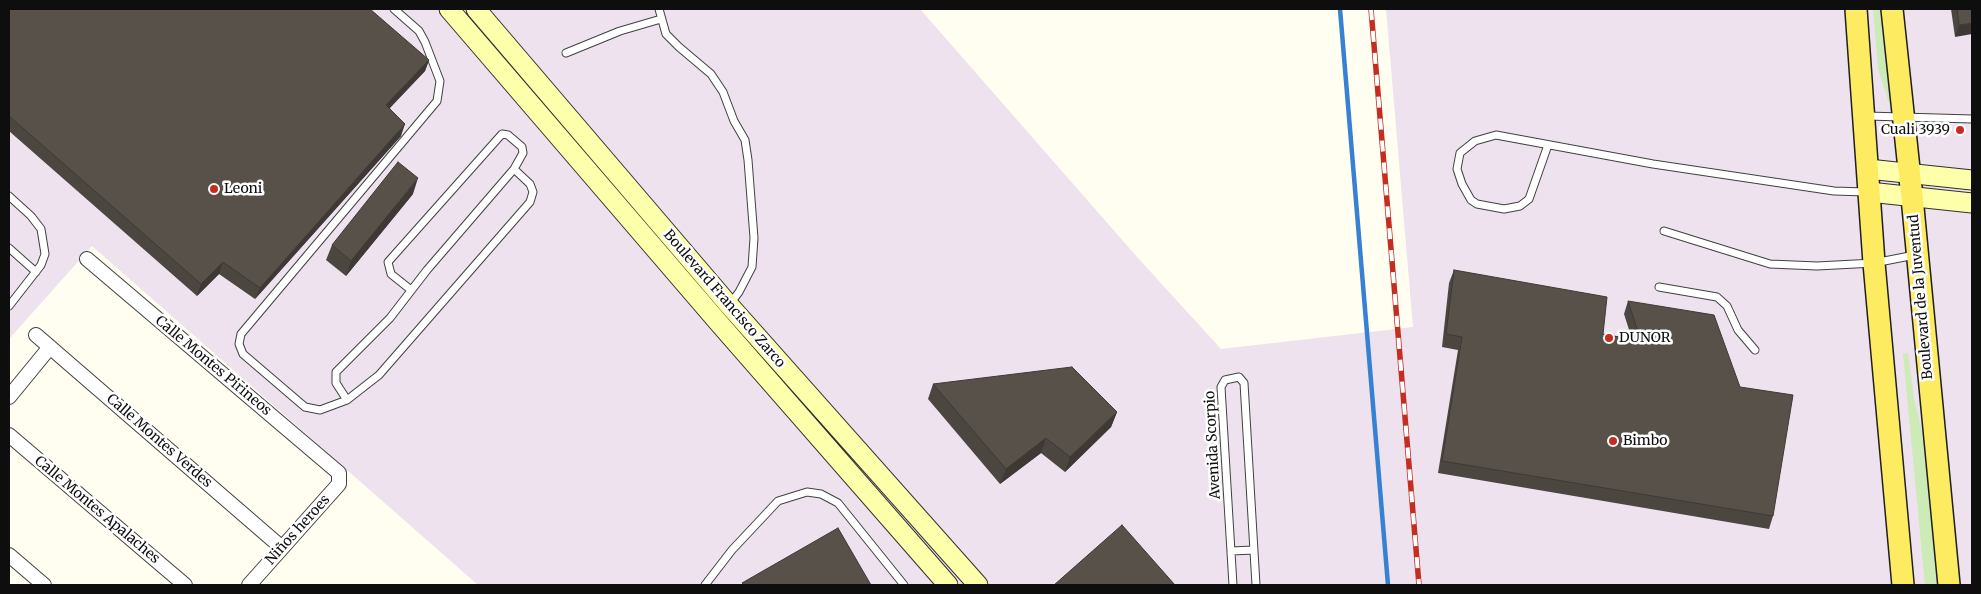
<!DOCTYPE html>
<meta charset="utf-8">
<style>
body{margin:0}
#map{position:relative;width:1981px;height:594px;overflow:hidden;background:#fffef0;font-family:Merriweather,serif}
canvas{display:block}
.frame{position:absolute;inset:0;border:10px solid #0e0e0e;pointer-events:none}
</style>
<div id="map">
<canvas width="1981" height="594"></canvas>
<div class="frame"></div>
</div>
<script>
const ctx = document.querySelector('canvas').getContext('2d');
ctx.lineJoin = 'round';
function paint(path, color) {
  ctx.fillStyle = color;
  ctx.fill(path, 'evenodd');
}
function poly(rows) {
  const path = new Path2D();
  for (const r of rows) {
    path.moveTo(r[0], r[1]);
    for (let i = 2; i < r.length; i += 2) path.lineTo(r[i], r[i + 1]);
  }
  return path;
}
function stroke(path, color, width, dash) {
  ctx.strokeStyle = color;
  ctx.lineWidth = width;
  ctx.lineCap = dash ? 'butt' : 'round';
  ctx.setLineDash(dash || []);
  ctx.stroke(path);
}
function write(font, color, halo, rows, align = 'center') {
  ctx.font = font + ' Merriweather,serif';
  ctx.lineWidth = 5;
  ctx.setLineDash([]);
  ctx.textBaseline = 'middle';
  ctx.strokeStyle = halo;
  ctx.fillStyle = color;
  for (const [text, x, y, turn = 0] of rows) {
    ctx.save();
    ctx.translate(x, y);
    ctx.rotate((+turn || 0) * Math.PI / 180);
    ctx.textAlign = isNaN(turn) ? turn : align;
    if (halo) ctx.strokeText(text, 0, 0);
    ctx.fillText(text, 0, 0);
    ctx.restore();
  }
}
const industrial = poly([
 [9,9,920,9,1138,258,1221,349,1413,327,1386,9,1972,9,1972,585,478,585,92,246,9,339]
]);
const green = poly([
 [1873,9,1882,9,1890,106,1878,69],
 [1908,353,1914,398,1930,465,1941,585,1925,585,1903,354]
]);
const stream = poly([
 [1340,9,1388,585]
]);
const service = poly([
 [659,9,666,34,679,47,711,74,723,92,734,121,745,140,748,160,754,238,752,267,739,292,730,304],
 [566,53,620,31,661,19],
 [1867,116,1972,119],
 [1548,145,1529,199,1520,206,1504,209,1477,204,1471,200,1462,184,1457,169,1460,153,1475,141,1496,135,1653,164,1834,191,1866,192],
 [9,196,31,216,41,229,45,254,41,265,9,306],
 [1664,231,1770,264,1817,266,1874,263,1915,255],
 [9,248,36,272],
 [1659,287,1717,297,1727,306,1738,330,1755,350],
 [411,290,391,274,388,262,502,134,508,135,522,147,523,153,514,169],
 [347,400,336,383,336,372,390,318,427,270,514,169,530,184,533,192,530,202,379,375,347,400,320,410,305,407,243,354,239,344,241,334,437,101,440,81,425,42,419,31,394,9],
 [1231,551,1254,550],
 [705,585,732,550,778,501,807,492,821,494,838,503,904,585],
 [1233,585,1221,387,1225,380,1239,377,1244,383,1256,585]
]);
const minor = poly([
 [87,259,339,473,339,484,249,585],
 [36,335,281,547],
 [9,397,50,347],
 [9,435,185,585],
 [9,555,44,585]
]);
const secondary = poly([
 [449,9,718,322,948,585],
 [476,9,729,305,978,585],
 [1868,169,1972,180],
 [1869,192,1972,203]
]);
const primary = poly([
 [1856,9,1874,263,1903,585],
 [1892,9,1912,197,1949,585]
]);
const rail = poly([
 [1371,9,1419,585]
]);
const wall = poly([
 [9,9,429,60,425,71,390,108,401,136,255,299,219,274,197,296,9,131],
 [1951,9,1972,9,1955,37],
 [413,194,346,276,326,260,332,245],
 [1454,270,1603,334,1632,339,1624,314,1628,301,1773,516,1769,529,1438,473,1458,350,1442,347,1449,283],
 [933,384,1117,412,1111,427,1065,472,1041,453,1000,484,928,399]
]);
const shadedWall = poly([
 [1972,23,1972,34,1955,37,1959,25],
 [429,60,425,71,382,116,386,105],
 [405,124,401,136,255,299,260,288],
 [418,178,413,194,346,276,351,261],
 [223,262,219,274,197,296,201,284],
 [1117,412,1111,427,1065,472,1070,457],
 [1046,438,1041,453,1000,484,1006,469]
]);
const building = poly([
 [9,9,370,9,429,60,386,105,405,124,260,288,223,262,201,284,9,116,9,9],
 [1957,9,1972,9,1972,23,1959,25,1957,9],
 [398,162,418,178,351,261,332,245,398,162],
 [1454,270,1607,297,1603,334,1641,341,1628,301,1714,315,1740,387,1793,395,1773,516,1442,461,1462,337,1446,334,1454,270],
 [1072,367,1117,412,1070,457,1046,438,1006,469,933,384,1072,367],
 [1122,525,1175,585,1054,585,1122,525],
 [838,528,871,585,744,585,742,583,838,528]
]);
const markers = [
 [1960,130,5,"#c42d20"],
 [214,189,5,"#c42d20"],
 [1609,338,5,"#c42d20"],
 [1613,441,5,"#c42d20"]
];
const poiNames = [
 ["Cuali 3939",1950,130,"right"],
 ["Leoni",224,189],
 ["DUNOR",1619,338],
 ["Bimbo",1623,441]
];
const streetNames = [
 ["Boulevard de la Juventud",1921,297,-95],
 ["Boulevard Francisco Zarco",724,299,49],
 ["Calle Montes Pirineos",213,366,40],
 ["Calle Montes Verdes",159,441,41],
 ["Avenida Scorpio",1213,445,-93],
 ["Calle Montes Apalaches",97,510,40],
 ["Niños heroes",298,530,-48]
];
paint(industrial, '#ede2ed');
paint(green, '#ccebb7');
stroke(stream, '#3681d2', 4.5);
stroke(service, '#414141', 9);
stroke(minor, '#414141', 16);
stroke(secondary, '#303030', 21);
stroke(primary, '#1f1f1f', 24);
stroke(service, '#fff', 7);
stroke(minor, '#fff', 14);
stroke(secondary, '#feffab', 19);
stroke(primary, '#fdeb61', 21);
stroke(rail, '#c42d20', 5.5);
stroke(rail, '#fff', 4, [11]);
paint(wall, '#4c4640');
paint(shadedWall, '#3e3934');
paint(building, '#58514a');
stroke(building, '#3e3934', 1);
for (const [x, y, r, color] of markers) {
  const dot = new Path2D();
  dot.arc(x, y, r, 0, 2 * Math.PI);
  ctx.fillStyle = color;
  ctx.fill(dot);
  stroke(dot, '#fff', 2);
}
write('14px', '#0e0e0e', '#fff', poiNames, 'left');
write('14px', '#0e0e0e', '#fff', streetNames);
</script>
